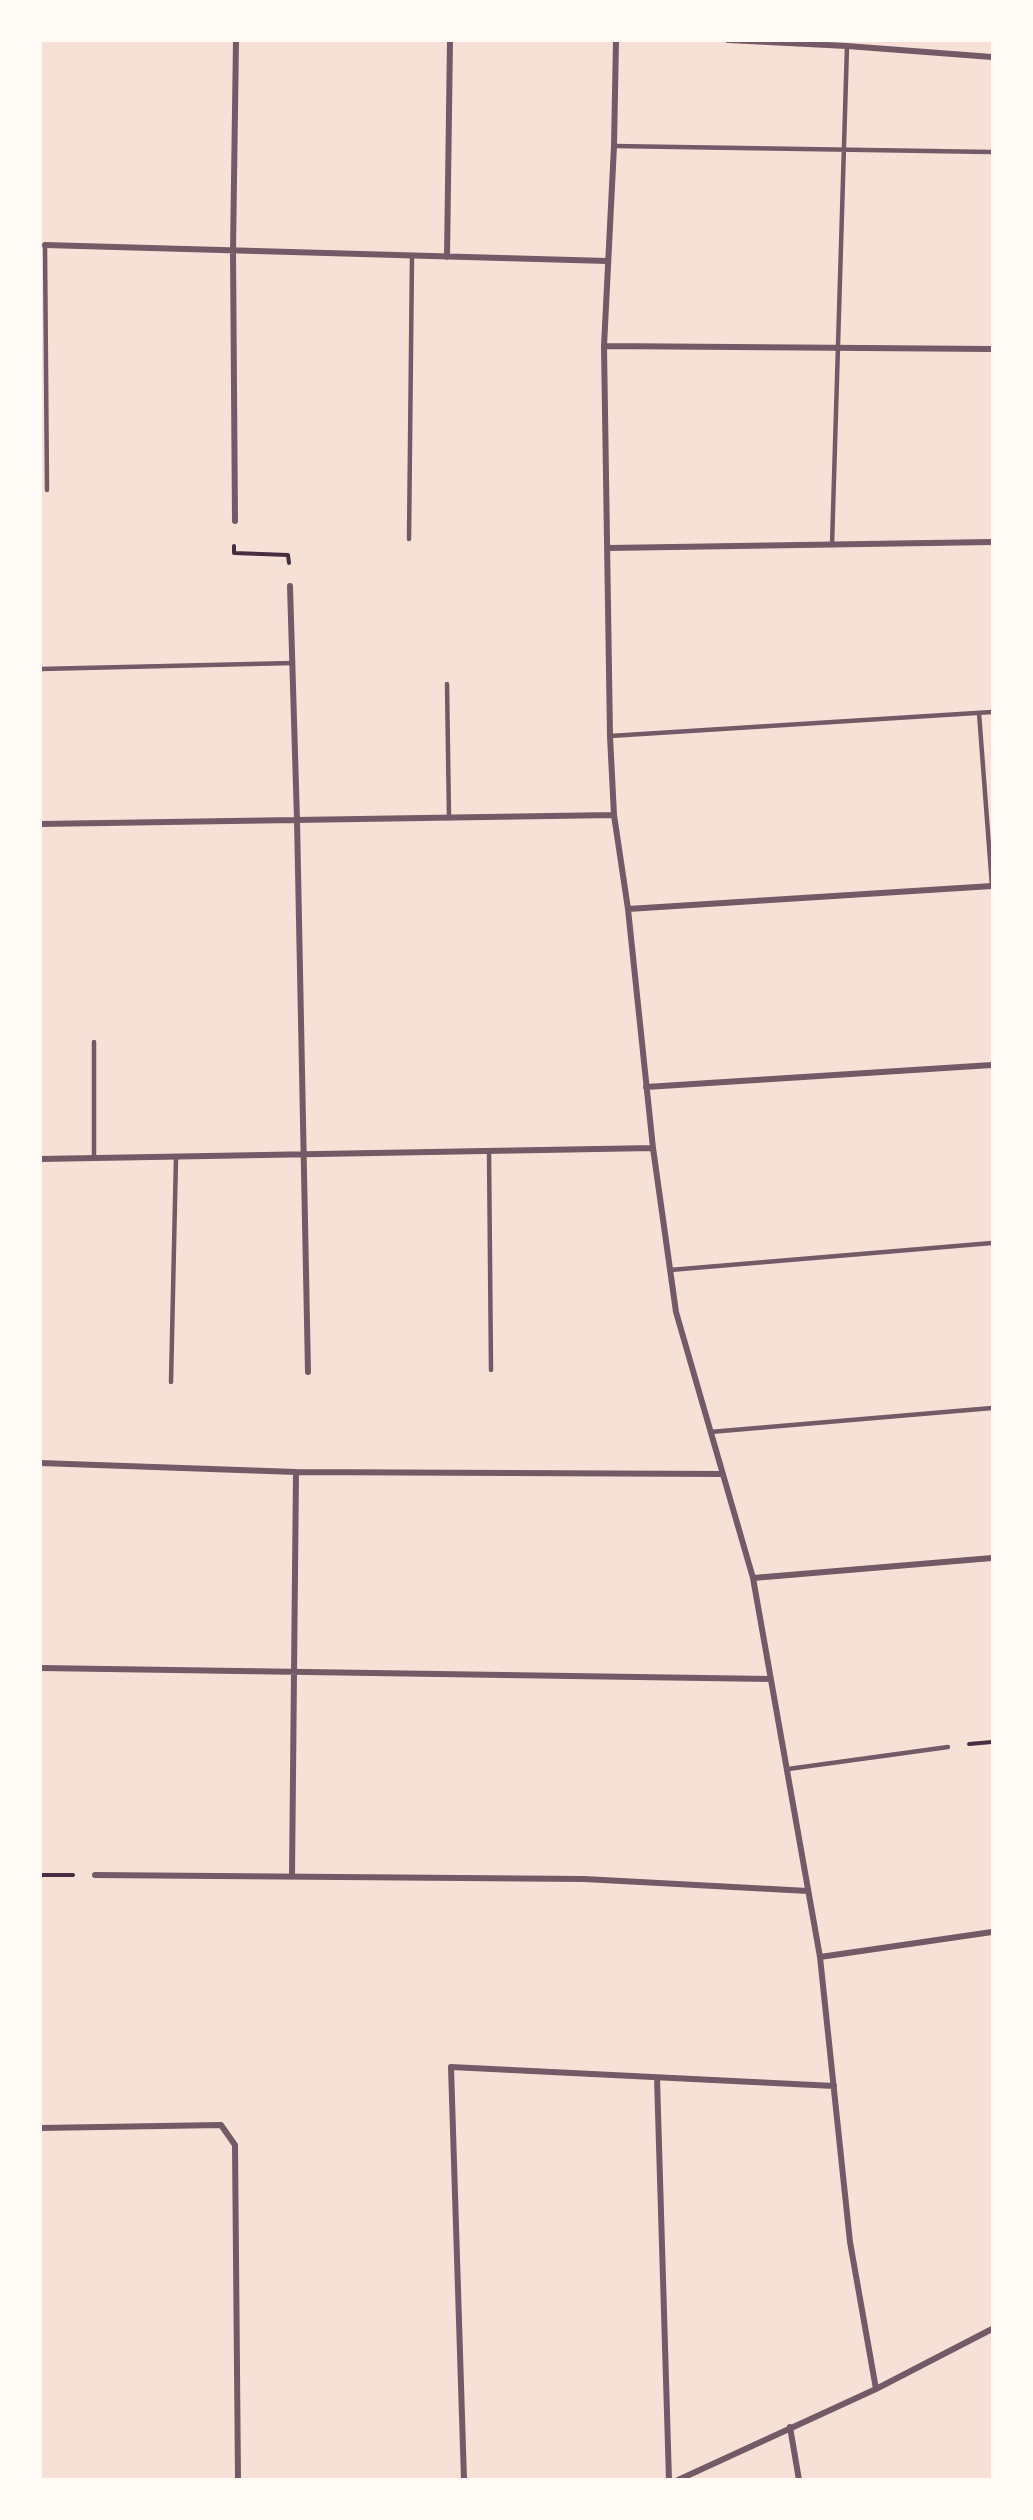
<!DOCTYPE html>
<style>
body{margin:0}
#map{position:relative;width:1033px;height:2520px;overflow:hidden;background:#f7e1d7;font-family:Montserrat,sans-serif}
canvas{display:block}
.frame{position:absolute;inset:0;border:42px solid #fffaf5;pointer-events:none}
</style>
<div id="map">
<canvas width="1033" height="2520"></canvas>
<div class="frame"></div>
</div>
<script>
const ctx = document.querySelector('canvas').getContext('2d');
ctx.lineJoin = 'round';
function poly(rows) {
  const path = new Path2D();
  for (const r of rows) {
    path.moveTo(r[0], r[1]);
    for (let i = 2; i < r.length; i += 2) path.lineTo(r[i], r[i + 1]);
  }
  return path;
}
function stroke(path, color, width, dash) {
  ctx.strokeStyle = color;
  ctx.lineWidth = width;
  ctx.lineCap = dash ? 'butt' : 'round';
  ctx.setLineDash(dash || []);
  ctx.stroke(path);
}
const path = poly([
 [234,546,234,553,288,555,289,563],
 [969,1744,992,1742],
 [40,1875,73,1875]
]);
const service = poly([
 [614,146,992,152],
 [45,245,47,490],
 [409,539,412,256],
 [832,545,847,46],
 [40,669,293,663],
 [447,684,449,818],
 [979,713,992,886],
 [610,736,992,712],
 [94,1042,94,1158],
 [489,1151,491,1370],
 [670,1270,992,1243],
 [171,1382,176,1157],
 [710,1432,992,1408],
 [788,1769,948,1747]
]);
const minor = poly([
 [616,40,614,146,604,346,610,736,614,815,628,909,653,1148,676,1312,753,1578,820,1957,850,2242,876,2389],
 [728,40,847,46,992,57],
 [45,245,607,261],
 [447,257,450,40],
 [604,346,992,349],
 [235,521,233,251,236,40],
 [608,548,992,542],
 [290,586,297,820,308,1372],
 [40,824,614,815],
 [628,909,992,886],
 [646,1087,992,1065],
 [40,1159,653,1148],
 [40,1463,296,1472,722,1474],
 [753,1578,992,1558],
 [40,1668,770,1679],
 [95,1875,584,1879,808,1891],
 [292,1876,296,1472],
 [820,1957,992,1932],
 [657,2078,669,2480],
 [40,2128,221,2125,235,2145,238,2480],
 [790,2427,799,2480],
 [464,2480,451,2067,834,2086],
 [678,2480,876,2389,992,2329]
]);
stroke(path, '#4a2c40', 4);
stroke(service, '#755966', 4.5);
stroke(minor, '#755966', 6);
</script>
